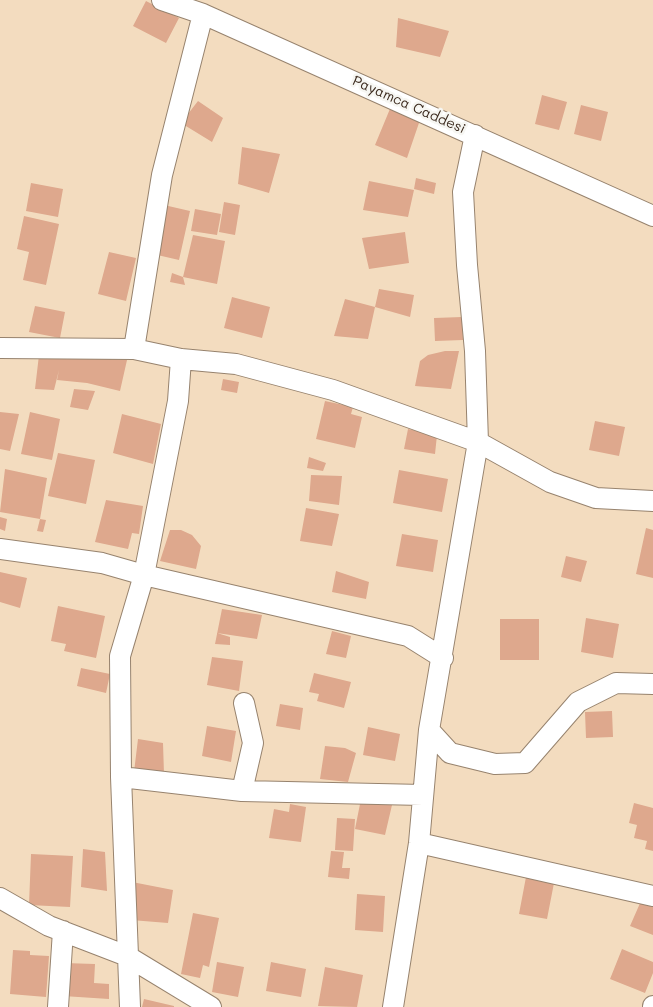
<!DOCTYPE html>
<style>
body{margin:0}
canvas{display:block;background:#f3dcbf}
</style>
<canvas width="653" height="1007"></canvas>
<script>
const ctx = document.querySelector('canvas').getContext('2d');
ctx.lineJoin = 'round';
function paint(path, color) {
  ctx.fillStyle = color;
  ctx.fill(path, 'evenodd');
}
function poly(rows) {
  const path = new Path2D();
  for (const r of rows) {
    path.moveTo(r[0], r[1]);
    for (let i = 2; i < r.length; i += 2) path.lineTo(r[i], r[i + 1]);
  }
  return path;
}
function stroke(path, color, width, dash) {
  ctx.strokeStyle = color;
  ctx.lineWidth = width;
  ctx.lineCap = dash ? 'butt' : 'round';
  ctx.setLineDash(dash || []);
  ctx.stroke(path);
}
function write(font, color, halo, rows, align = 'center') {
  ctx.font = font + ' Mali,sans-serif';
  ctx.lineWidth = 5;
  ctx.setLineDash([]);
  ctx.textBaseline = 'middle';
  ctx.strokeStyle = halo;
  ctx.fillStyle = color;
  for (const [text, x, y, turn = 0] of rows) {
    ctx.save();
    ctx.translate(x, y);
    ctx.rotate((+turn || 0) * Math.PI / 180);
    ctx.textAlign = isNaN(turn) ? turn : align;
    if (halo) ctx.strokeText(text, 0, 0);
    ctx.fillText(text, 0, 0);
    ctx.restore();
  }
}
const building = poly([
 [146,1,179,18,166,43,133,26],
 [398,18,449,31,440,57,396,47],
 [542,95,567,102,559,130,535,124],
 [198,101,223,118,212,142,181,123],
 [392,104,420,120,407,158,375,145],
 [581,105,608,112,601,141,574,134],
 [242,147,280,154,269,193,238,184],
 [416,178,436,183,434,194,414,189],
 [369,181,414,190,408,217,363,210],
 [31,183,63,189,58,217,26,211],
 [224,202,240,205,235,235,219,232],
 [164,205,190,211,179,260,153,254],
 [195,209,221,214,217,235,191,231],
 [24,216,59,224,46,285,23,280,29,252,17,249],
 [405,232,409,263,369,269,362,238],
 [193,235,225,241,217,284,183,277],
 [109,252,136,258,126,301,98,294],
 [172,273,183,277,185,285,170,282],
 [379,289,414,295,410,317,375,307],
 [232,297,270,307,262,338,224,328],
 [345,299,375,307,368,339,334,336],
 [35,306,65,312,60,338,29,332],
 [462,317,463,340,435,341,434,318],
 [445,351,459,351,451,389,415,386,420,361,428,355],
 [39,355,127,360,120,391,87,383,57,380,59,370,54,390,35,389],
 [223,379,239,382,237,393,221,390],
 [74,389,95,391,88,410,70,407],
 [325,401,353,407,351,414,362,417,355,448,316,439],
 [0,412,19,414,10,451,0,449],
 [30,412,60,419,52,460,21,454],
 [122,414,161,424,153,464,113,453],
 [595,421,625,427,619,456,589,450],
 [408,429,437,435,435,454,404,449],
 [58,453,95,460,86,504,48,496],
 [309,457,326,463,323,471,307,468],
 [5,469,47,478,40,519,0,512],
 [399,470,448,479,442,512,393,503],
 [311,475,342,476,339,505,309,501],
 [106,500,143,506,139,534,132,533,128,549,95,542],
 [306,508,339,514,332,546,300,541],
 [0,517,7,519,5,531,0,529],
 [40,519,46,520,43,532,37,531],
 [646,528,653,530,653,578,636,574],
 [170,530,181,530,192,535,201,546,196,569,160,561],
 [402,534,438,540,433,572,396,566],
 [566,556,587,561,581,582,561,577],
 [336,571,369,582,366,599,332,592],
 [0,572,27,578,20,608,0,602],
 [58,606,105,616,96,658,64,651,66,644,51,641],
 [222,609,262,615,257,639,217,633,230,637,230,645,215,644],
 [586,618,619,624,613,658,581,652],
 [500,619,539,619,539,660,500,660],
 [332,631,351,636,346,658,326,654],
 [212,657,243,661,239,691,207,685],
 [81,668,110,674,106,693,77,686],
 [314,673,351,682,344,708,317,701,319,694,309,692],
 [280,704,303,708,300,730,276,726],
 [612,711,613,737,586,738,585,712],
 [207,726,236,731,231,762,202,756],
 [368,727,400,734,395,761,363,755],
 [138,739,163,743,164,774,134,772],
 [325,746,345,748,356,753,348,782,320,779],
 [361,799,392,805,385,835,355,829],
 [634,803,653,808,653,851,645,849,647,841,634,838,637,825,629,823],
 [290,804,306,807,301,842,269,838,274,809,289,812],
 [337,818,355,819,353,851,335,850],
 [83,849,105,852,107,891,81,887],
 [331,851,344,852,342,868,350,868,349,879,328,877],
 [31,854,73,856,70,907,29,905],
 [526,877,554,883,547,919,519,914],
 [132,882,173,890,168,923,131,920],
 [357,894,385,896,383,932,355,930],
 [641,901,653,906,653,935,630,926],
 [193,913,219,918,209,967,203,965,200,978,181,974],
 [622,949,653,962,653,973,645,993,610,979],
 [13,950,30,951,30,955,49,956,46,997,10,994],
 [217,962,244,967,238,997,212,992],
 [271,962,306,969,301,997,266,991],
 [64,963,95,964,94,983,109,984,109,999,63,996],
 [325,967,363,975,357,1007,318,1006],
 [144,999,174,1006,174,1007,142,1007]
]);
const minor = poly([
 [162,0,203,14,653,216],
 [475,135,463,192,467,265,475,351,478,442,550,482,596,498,653,501],
 [0,348,134,349,181,359,236,364,333,390,478,442,429,730,419,843,393,1007],
 [134,349,162,175,203,14],
 [0,549,102,563,144,575,408,636,443,658],
 [429,730,450,753,495,764,525,763,578,702,616,683,653,684],
 [121,777,242,791,423,795],
 [242,791,253,743,244,703],
 [419,843,653,896],
 [0,898,49,926,127,956,211,1007],
 [58,1007,63,931],
 [130,1007,121,777,120,656,144,575,178,401,181,359],
 [653,1007,653,1006]
]);
const streetNames = [
 ["Payamca Caddesi",409,105,24]
];
paint(building, '#dea88d');
stroke(minor, '#97836e', 22);
stroke(minor, '#fff', 20);
write('14px', '#3b2a1e', '#f6f6f2', streetNames);
</script>
